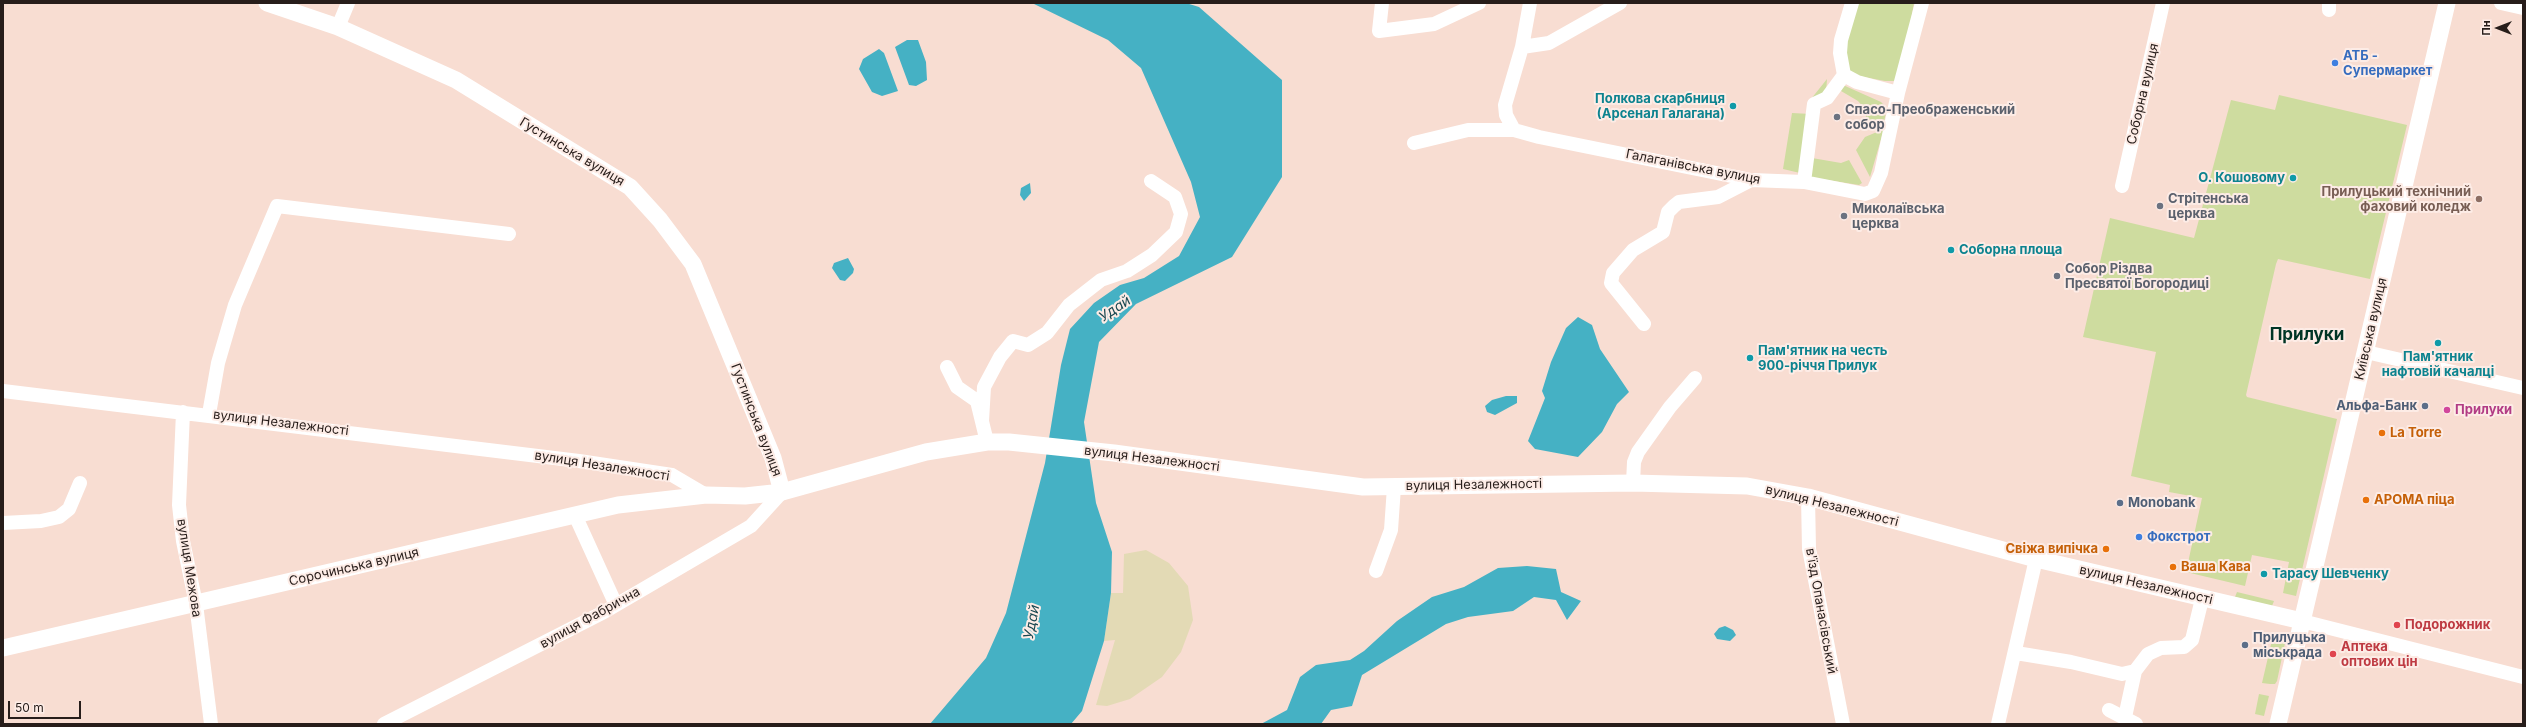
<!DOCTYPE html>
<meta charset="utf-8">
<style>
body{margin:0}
#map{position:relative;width:2526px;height:727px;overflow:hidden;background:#f8ddd2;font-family:Inter,sans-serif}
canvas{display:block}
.frame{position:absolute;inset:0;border:4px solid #271d1a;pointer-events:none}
.north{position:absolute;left:2478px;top:8px;width:40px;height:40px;-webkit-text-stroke:3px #fdece6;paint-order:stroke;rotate:270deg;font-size:11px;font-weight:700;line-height:16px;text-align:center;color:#271d1a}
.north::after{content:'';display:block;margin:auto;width:14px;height:18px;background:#271d1a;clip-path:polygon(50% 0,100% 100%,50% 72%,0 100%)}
.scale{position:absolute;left:8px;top:701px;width:73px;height:18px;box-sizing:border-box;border:2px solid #271d1a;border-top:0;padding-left:5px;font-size:12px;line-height:14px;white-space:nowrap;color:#271d1a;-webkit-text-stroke:3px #fdece6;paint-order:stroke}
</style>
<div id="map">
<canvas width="2526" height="727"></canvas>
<div class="frame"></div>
<div class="north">Пн</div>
<div class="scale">50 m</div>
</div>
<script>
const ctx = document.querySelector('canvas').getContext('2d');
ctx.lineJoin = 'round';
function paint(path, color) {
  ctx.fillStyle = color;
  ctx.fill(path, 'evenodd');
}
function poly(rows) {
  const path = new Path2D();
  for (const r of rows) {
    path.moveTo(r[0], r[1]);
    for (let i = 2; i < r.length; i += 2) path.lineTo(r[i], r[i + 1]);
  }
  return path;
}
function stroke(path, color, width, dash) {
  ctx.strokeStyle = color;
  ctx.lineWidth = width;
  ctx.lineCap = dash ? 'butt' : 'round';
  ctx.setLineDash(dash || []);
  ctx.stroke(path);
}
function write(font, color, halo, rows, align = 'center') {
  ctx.font = font + ' Inter,sans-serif';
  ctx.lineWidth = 4;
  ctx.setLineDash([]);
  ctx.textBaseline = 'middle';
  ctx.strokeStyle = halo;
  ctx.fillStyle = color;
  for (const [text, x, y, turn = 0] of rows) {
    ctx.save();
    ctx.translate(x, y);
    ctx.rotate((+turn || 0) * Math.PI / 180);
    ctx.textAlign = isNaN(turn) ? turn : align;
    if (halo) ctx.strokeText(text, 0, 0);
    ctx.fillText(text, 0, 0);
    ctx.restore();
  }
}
const green = poly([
 [1856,3,1914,3,1904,60,1896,81,1885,81,1853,75,1845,67,1843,56],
 [1827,79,1826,93,1811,99],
 [1843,85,1881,102,1887,108,1884,122,1867,126,1865,109,1858,101,1841,91],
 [2279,95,2407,125,2370,279,2278,259,2276,264,2246,395,2247,397,2337,419,2296,596,2283,593,2289,562,2252,555,2245,586,2186,572,2202,498,2169,492,2170,485,2131,476,2156,352,2083,337,2110,218,2194,238,2231,100,2275,110],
 [1792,113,1811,114,1800,173,1783,169],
 [1884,129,1870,177,1856,150,1865,137],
 [1812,158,1841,163,1849,160,1862,183,1859,185,1808,177],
 [2237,592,2274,601,2272,606,2235,597],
 [2272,640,2285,643,2277,681,2275,684,2270,684,2262,683],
 [2259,694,2269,696,2264,716,2255,714]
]);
const sand = poly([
 [1146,550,1169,563,1188,586,1193,620,1181,652,1162,677,1130,699,1107,706,1096,705,1115,640,1104,641,1111,593,1123,593,1124,554]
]);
const water = poly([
 [1032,3,1186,3,1199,7,1282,80,1282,177,1232,257,1136,304,1099,342,1084,422,1096,503,1112,552,1111,593,1104,641,1082,711,1071,724,930,724,986,658,1006,613,1045,463,1061,365,1070,329,1094,303,1120,285,1144,278,1179,256,1200,217,1191,182,1141,68,1108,40],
 [907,40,918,40,926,62,927,80,916,86,909,85,895,47],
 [879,49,884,53,898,91,882,96,872,92,859,69,863,59],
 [1030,183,1031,193,1024,201,1020,195,1021,188],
 [848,258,854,269,853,273,845,281,840,280,832,268,834,263],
 [1578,317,1592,325,1600,349,1629,392,1617,404,1602,432,1578,457,1535,449,1528,441,1545,398,1542,391,1551,362,1566,328],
 [1506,396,1517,396,1517,403,1495,415,1487,412,1485,406,1492,400],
 [1527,566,1556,569,1561,592,1581,601,1567,620,1556,600,1534,597,1513,611,1468,617,1446,624,1362,675,1352,706,1331,710,1321,724,1261,724,1287,710,1300,677,1316,665,1350,660,1364,651,1397,621,1432,597,1464,587,1498,568],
 [1725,626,1733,630,1736,635,1730,641,1717,639,1714,634,1719,628]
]);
const minor = poly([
 [1382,3,1379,31,1434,24,1479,3],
 [1852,3,1841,40,1840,53,1844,75,1857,82,1898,93],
 [2501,3,2523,8],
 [2329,10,2329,3],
 [338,27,348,3],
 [1522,47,1549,43,1620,3],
 [1514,130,1506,115,1505,105,1522,47,1530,3],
 [1414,143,1468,130,1514,130,1539,137,1751,180,1804,182,1865,194,1873,191,1881,173,1898,93,1922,3],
 [1804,182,1814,104,1827,98,1844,75],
 [2122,186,2163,3],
 [1644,324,1611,283,1613,273,1633,250,1663,232,1668,212,1674,206,1679,202,1718,197,1751,180],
 [2366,352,2523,388],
 [947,367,957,387,977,401,987,442],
 [3,391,579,461,672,475,706,495],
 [183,412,179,505,183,541,196,604,211,724],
 [209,414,218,363,235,305,277,206,509,234],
 [982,421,984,387,1000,357,1013,341,1028,345,1047,333,1069,305,1101,280,1127,271,1152,255,1176,232,1181,214,1175,197,1151,181],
 [1633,483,1634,462,1638,452,1670,407,1695,378],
 [1808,497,1809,549,1843,724],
 [575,515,616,605],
 [3,523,41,521,59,517,69,509,80,483],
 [1376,571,1391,530,1394,487],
 [2302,621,2523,677],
 [2016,653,2071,662,2122,674,2135,671],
 [2109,710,2136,724],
 [2125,717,2135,671,2148,654,2161,648,2184,647,2192,640,2202,599],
 [384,724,604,612,751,526,782,492],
 [1998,724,2036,559]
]);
const major = poly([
 [267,3,338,27,456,80,630,187,660,220,693,264,773,458,782,492],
 [3,648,618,505,706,495,745,496,782,492,926,452,987,442,1009,442,1114,453,1363,487,1633,483,1747,486,1808,497,2036,559,2302,621],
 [2278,724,2447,3]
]);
const markers = [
 [2335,63,4,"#3f7fe0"],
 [1733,106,4,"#0f9aa8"],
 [1837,117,4,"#6b7280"],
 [2293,178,4,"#0f9aa8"],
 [2479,199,4,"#8d6e63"],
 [2160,206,4,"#6b7280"],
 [1844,216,4,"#6b7280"],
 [1951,250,4,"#0f9aa8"],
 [2057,276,4,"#6b7280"],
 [2438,343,4,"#0f9aa8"],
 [1750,358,4,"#0f9aa8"],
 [2425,406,4,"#5c6f8a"],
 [2447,410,4,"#d1479c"],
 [2382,433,4,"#e8710a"],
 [2366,500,4,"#e8710a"],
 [2120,503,4,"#5c6f8a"],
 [2139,537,4,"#3f7fe0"],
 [2106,549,4,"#e8710a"],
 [2173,567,4,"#e8710a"],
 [2264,574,4,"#0f9aa8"],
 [2397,625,4,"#e0444e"],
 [2245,645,4,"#5c6f8a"],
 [2333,654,4,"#e0444e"]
];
const shopNames = [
 ["АТБ -",2343,56],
 ["Супермаркет",2343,71],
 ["Фокстрот",2147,537]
];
const streetNames = [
 ["Соборна вулиця",2143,94,-77],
 ["Густинська вулиця",572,152,31],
 ["Галаганівська вулиця",1693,167,11],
 ["Київська вулиця",2371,329,-77],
 ["Густинська вулиця",756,420,69],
 ["вулиця Незалежності",281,423,7],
 ["вулиця Незалежності",1152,459,7],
 ["вулиця Незалежності",602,466,9],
 ["вулиця Незалежності",1474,485,-1],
 ["вулиця Незалежності",1832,506,14],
 ["Сорочинська вулиця",354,567,-13],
 ["вулиця Межова",189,568,81],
 ["вулиця Незалежності",2146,585,13],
 ["в'їзд Опанасівський",1821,611,80],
 ["вулиця Фабрична",590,618,-29]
];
const cultureNames = [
 ["Полкова скарбниця",1725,99,"right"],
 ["(Арсенал Галагана)",1725,114,"right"],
 ["О. Кошовому",2285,178,"right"],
 ["Соборна площа",1959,250],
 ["Пам'ятник на честь",1758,351],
 ["900-річчя Прилук",1758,366],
 ["Пам'ятник",2438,357,"center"],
 ["нафтовій качалці",2438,372,"center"],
 ["Тарасу Шевченку",2272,574]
];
const worshipNames = [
 ["Спасо-Преображенський",1845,110],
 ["собор",1845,125],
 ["Стрітенська",2168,199],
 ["церква",2168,214],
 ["Миколаївська",1852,209],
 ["церква",1852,224],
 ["Собор Різдва",2065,269],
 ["Пресвятої Богородиці",2065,284]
];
const educationNames = [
 ["Прилуцький технічний",2471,192],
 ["фаховий коледж",2471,207]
];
const serviceNames = [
 ["Альфа-Банк",2417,406,"right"],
 ["Monobank",2128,503],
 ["Прилуцька",2253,638],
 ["міськрада",2253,653]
];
const hotelNames = [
 ["Прилуки",2455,410]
];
const foodNames = [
 ["La Torre",2390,433],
 ["АРОМА піца",2374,500],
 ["Свіжа випічка",2098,549,"right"],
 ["Ваша Кава",2181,567]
];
const healthNames = [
 ["Подорожник",2405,625],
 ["Аптека",2341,647],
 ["оптових цін",2341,662]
];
const waterNames = [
 ["Удай",1115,309,-34],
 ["Удай",1032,622,-79]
];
const districtNames = [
 ["Прилуки",2307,335]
];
paint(green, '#cedc9f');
paint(sand, '#e3dab5');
paint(water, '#45b1c4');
stroke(minor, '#fff', 14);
stroke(major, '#fff', 17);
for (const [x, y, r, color] of markers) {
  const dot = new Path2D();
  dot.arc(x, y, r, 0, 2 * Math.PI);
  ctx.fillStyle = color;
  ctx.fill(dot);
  stroke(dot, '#fdece6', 1.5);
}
write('bold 13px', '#366cbe', '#fdece6', shopNames, 'left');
write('13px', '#271d1a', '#fdece6', streetNames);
write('bold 13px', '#0d838f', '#fdece6', cultureNames, 'left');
write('bold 13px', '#5b616d', '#fdece6', worshipNames, 'left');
write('bold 13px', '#785e54', '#fdece6', educationNames, 'right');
write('bold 13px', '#4e5e75', '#fdece6', serviceNames, 'left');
write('bold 13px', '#b23c85', '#fdece6', hotelNames, 'left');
write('bold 13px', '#c56008', '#fdece6', foodNames, 'left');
write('bold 13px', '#be3a42', '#fdece6', healthNames, 'left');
write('italic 14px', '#194851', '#fdece6', waterNames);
write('bold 17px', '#003525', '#fdece6', districtNames);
</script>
